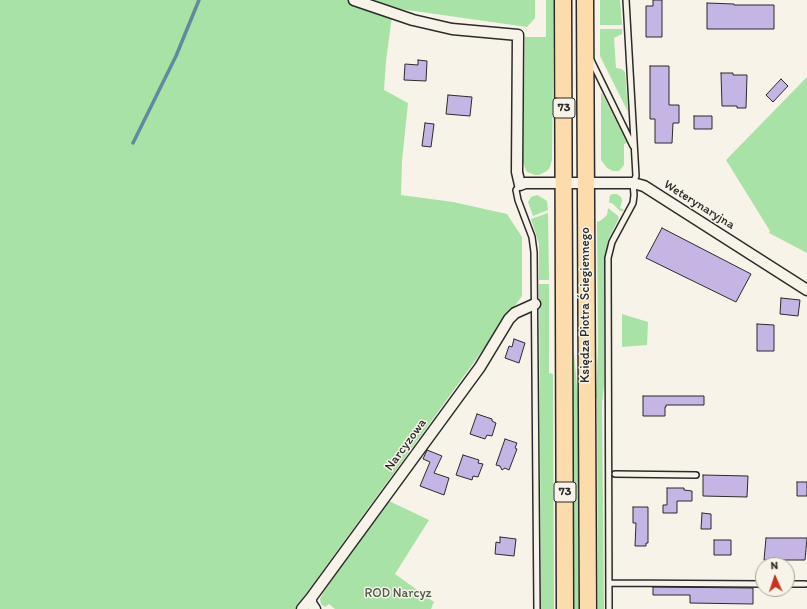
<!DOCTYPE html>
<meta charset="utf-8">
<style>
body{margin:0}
#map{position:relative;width:807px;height:609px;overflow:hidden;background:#f7f3e8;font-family:Itim,sans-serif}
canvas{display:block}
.north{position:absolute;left:755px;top:557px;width:40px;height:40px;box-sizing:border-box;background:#f7f3e8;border:1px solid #a5a39c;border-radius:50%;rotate:357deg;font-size:11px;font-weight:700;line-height:16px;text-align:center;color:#2b2b2b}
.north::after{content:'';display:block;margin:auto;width:14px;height:18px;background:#c8321e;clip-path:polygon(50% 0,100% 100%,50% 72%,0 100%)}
</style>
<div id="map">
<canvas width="807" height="609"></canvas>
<div class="north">N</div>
</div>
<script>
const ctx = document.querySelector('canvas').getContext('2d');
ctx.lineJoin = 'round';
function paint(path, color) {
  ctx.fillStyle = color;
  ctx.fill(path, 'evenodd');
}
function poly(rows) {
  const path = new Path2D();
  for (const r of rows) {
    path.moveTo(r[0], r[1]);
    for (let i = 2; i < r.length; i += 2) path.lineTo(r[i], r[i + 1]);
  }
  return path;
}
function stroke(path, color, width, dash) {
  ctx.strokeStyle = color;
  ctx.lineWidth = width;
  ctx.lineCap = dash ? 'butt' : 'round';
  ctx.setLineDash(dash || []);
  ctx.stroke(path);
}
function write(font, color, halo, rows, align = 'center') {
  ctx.font = font + ' Itim,sans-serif';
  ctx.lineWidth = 3;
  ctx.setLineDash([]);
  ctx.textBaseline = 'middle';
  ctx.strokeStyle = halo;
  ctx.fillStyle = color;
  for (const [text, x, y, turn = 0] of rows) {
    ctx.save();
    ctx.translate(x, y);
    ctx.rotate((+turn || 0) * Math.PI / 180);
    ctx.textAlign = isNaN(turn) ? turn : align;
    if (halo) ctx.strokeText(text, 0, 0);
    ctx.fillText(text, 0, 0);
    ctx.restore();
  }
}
const green = poly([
 [0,0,535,0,535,18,527,27,393,8,386,61,384,90,408,103,402,161,401,195,453,202,507,214,522,237,522,296,295,609,0,609],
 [546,0,554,0,552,160,550,167,547,171,539,175,535,175,527,172,523,163,525,37,546,37],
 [600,0,620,0,622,25,600,25],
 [600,29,622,29,622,34,614,38,616,68,622,69,625,72,628,112,600,56],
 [807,77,807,253,769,233,770,231,726,160],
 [602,93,627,143,624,144,624,165,619,171,613,171,607,168,601,160,601,94],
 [613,194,617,194,621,197,622,201,620,208,624,210,623,211,620,211,612,203,609,203,610,195],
 [537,195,544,199,547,201,548,210,533,216,528,202,531,197],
 [608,208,618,216,619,218,608,240,604,264,604,385,602,403,604,609,598,609,597,398,596,396,598,348,597,222,600,221,607,215],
 [548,213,549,280,539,280,539,244,531,219],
 [573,218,574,353,579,409,581,609,573,609,571,219],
 [539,284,549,284,549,373,553,374,554,609,541,609],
 [622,314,648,322,647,345,622,347],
 [387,500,429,520,395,574,434,602,431,609,335,609,329,604,325,607,321,604,320,599,323,593]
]);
const stream = poly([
 [133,143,176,56,199,0]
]);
const building = poly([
 [653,0,662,0,662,37,646,37,646,6,653,6,653,0],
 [707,3,734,4,734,5,774,5,774,29,707,29,707,3],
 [418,60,427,61,426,81,404,80,405,64,418,65,418,60],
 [650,66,669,66,669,105,679,105,679,123,673,123,672,143,655,143,655,119,650,119,650,66],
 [721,73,733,73,733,75,747,75,746,108,737,108,737,106,722,106,721,73],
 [781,79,788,86,773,102,766,95,781,79],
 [448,95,472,97,470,116,446,114,448,95],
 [694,116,712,116,712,129,694,129,694,116],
 [425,123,434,124,431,147,422,146,425,123],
 [662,228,751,274,736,302,646,258,662,228],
 [781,298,800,300,798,316,780,314,781,298],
 [757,324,774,325,774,351,757,351,757,324],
 [514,339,525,343,519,363,505,358,509,346,512,347,514,339],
 [643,396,704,396,704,405,666,405,666,407,665,407,665,416,643,416,643,396],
 [477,414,492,419,492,421,496,423,492,436,487,435,485,439,470,434,477,414],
 [505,439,517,443,515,448,517,449,509,470,505,468,502,470,500,466,496,465,505,439],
 [427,450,442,456,434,473,449,478,444,495,420,486,430,462,423,459,427,450],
 [463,455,479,460,478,463,483,464,478,477,473,476,472,480,456,475,463,455],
 [703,475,748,476,747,497,703,496,703,475],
 [797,482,807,482,807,496,797,496,797,482],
 [667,488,684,488,684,490,692,491,692,501,677,501,677,513,663,513,663,505,667,505,667,488],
 [633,507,648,507,648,543,646,543,646,546,635,546,636,523,633,523,633,507],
 [702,513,711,514,711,529,701,529,702,513],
 [500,537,516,539,514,556,495,554,496,542,500,543,500,537],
 [766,538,807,538,805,560,764,560,766,538],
 [714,540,731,540,731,555,714,555,714,540],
 [653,587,753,588,753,604,690,603,690,595,653,595,653,587]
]);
const lane = poly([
 [590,58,633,146],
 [520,185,516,190,518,200,532,237,534,252,537,609],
 [615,474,696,475],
 [609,583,763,584],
 [787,584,805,584],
 [609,609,608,258,612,242,633,203,634,195,633,183,636,176,626,0]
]);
const street = poly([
 [354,0,413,20,452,29,518,35,517,172,520,185,525,183,633,183,644,186,807,290],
 [302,609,311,598],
 [315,609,311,603,311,598,480,367,509,319,515,313,535,304]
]);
const primary = poly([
 [563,0,565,609],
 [585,0,588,609]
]);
const shields = [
 [564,108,22],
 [565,492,22]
];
const shieldNames = [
 ["73",564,108],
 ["73",565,492]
];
const streetNames = [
 ["Weterynaryjna",699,205,32],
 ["Księdza Piotra Ściegiennego",586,305,-90],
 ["Narcyzowa",406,445,-54]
];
const parkNames = [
 ["ROD Narcyz",398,594]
];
paint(green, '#a9e2a6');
stroke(stream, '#63899d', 3.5);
paint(building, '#c5b5e5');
stroke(building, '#2b2b2b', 1);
stroke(lane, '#2b2b2b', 8);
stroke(street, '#2b2b2b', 13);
stroke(primary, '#2b2b2b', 19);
stroke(lane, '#f7f3e8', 5);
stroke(street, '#f7f3e8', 10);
stroke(primary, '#fcdcac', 16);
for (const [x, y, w] of shields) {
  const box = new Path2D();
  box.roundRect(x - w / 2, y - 10, w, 20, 3);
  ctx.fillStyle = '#f7f3e8';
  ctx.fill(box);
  stroke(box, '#2b2b2b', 1);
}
write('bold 12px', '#2b2b2b', null, shieldNames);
write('13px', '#2b2b2b', '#f7f3e8', streetNames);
write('13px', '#4a594a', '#f7f3e8', parkNames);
</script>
